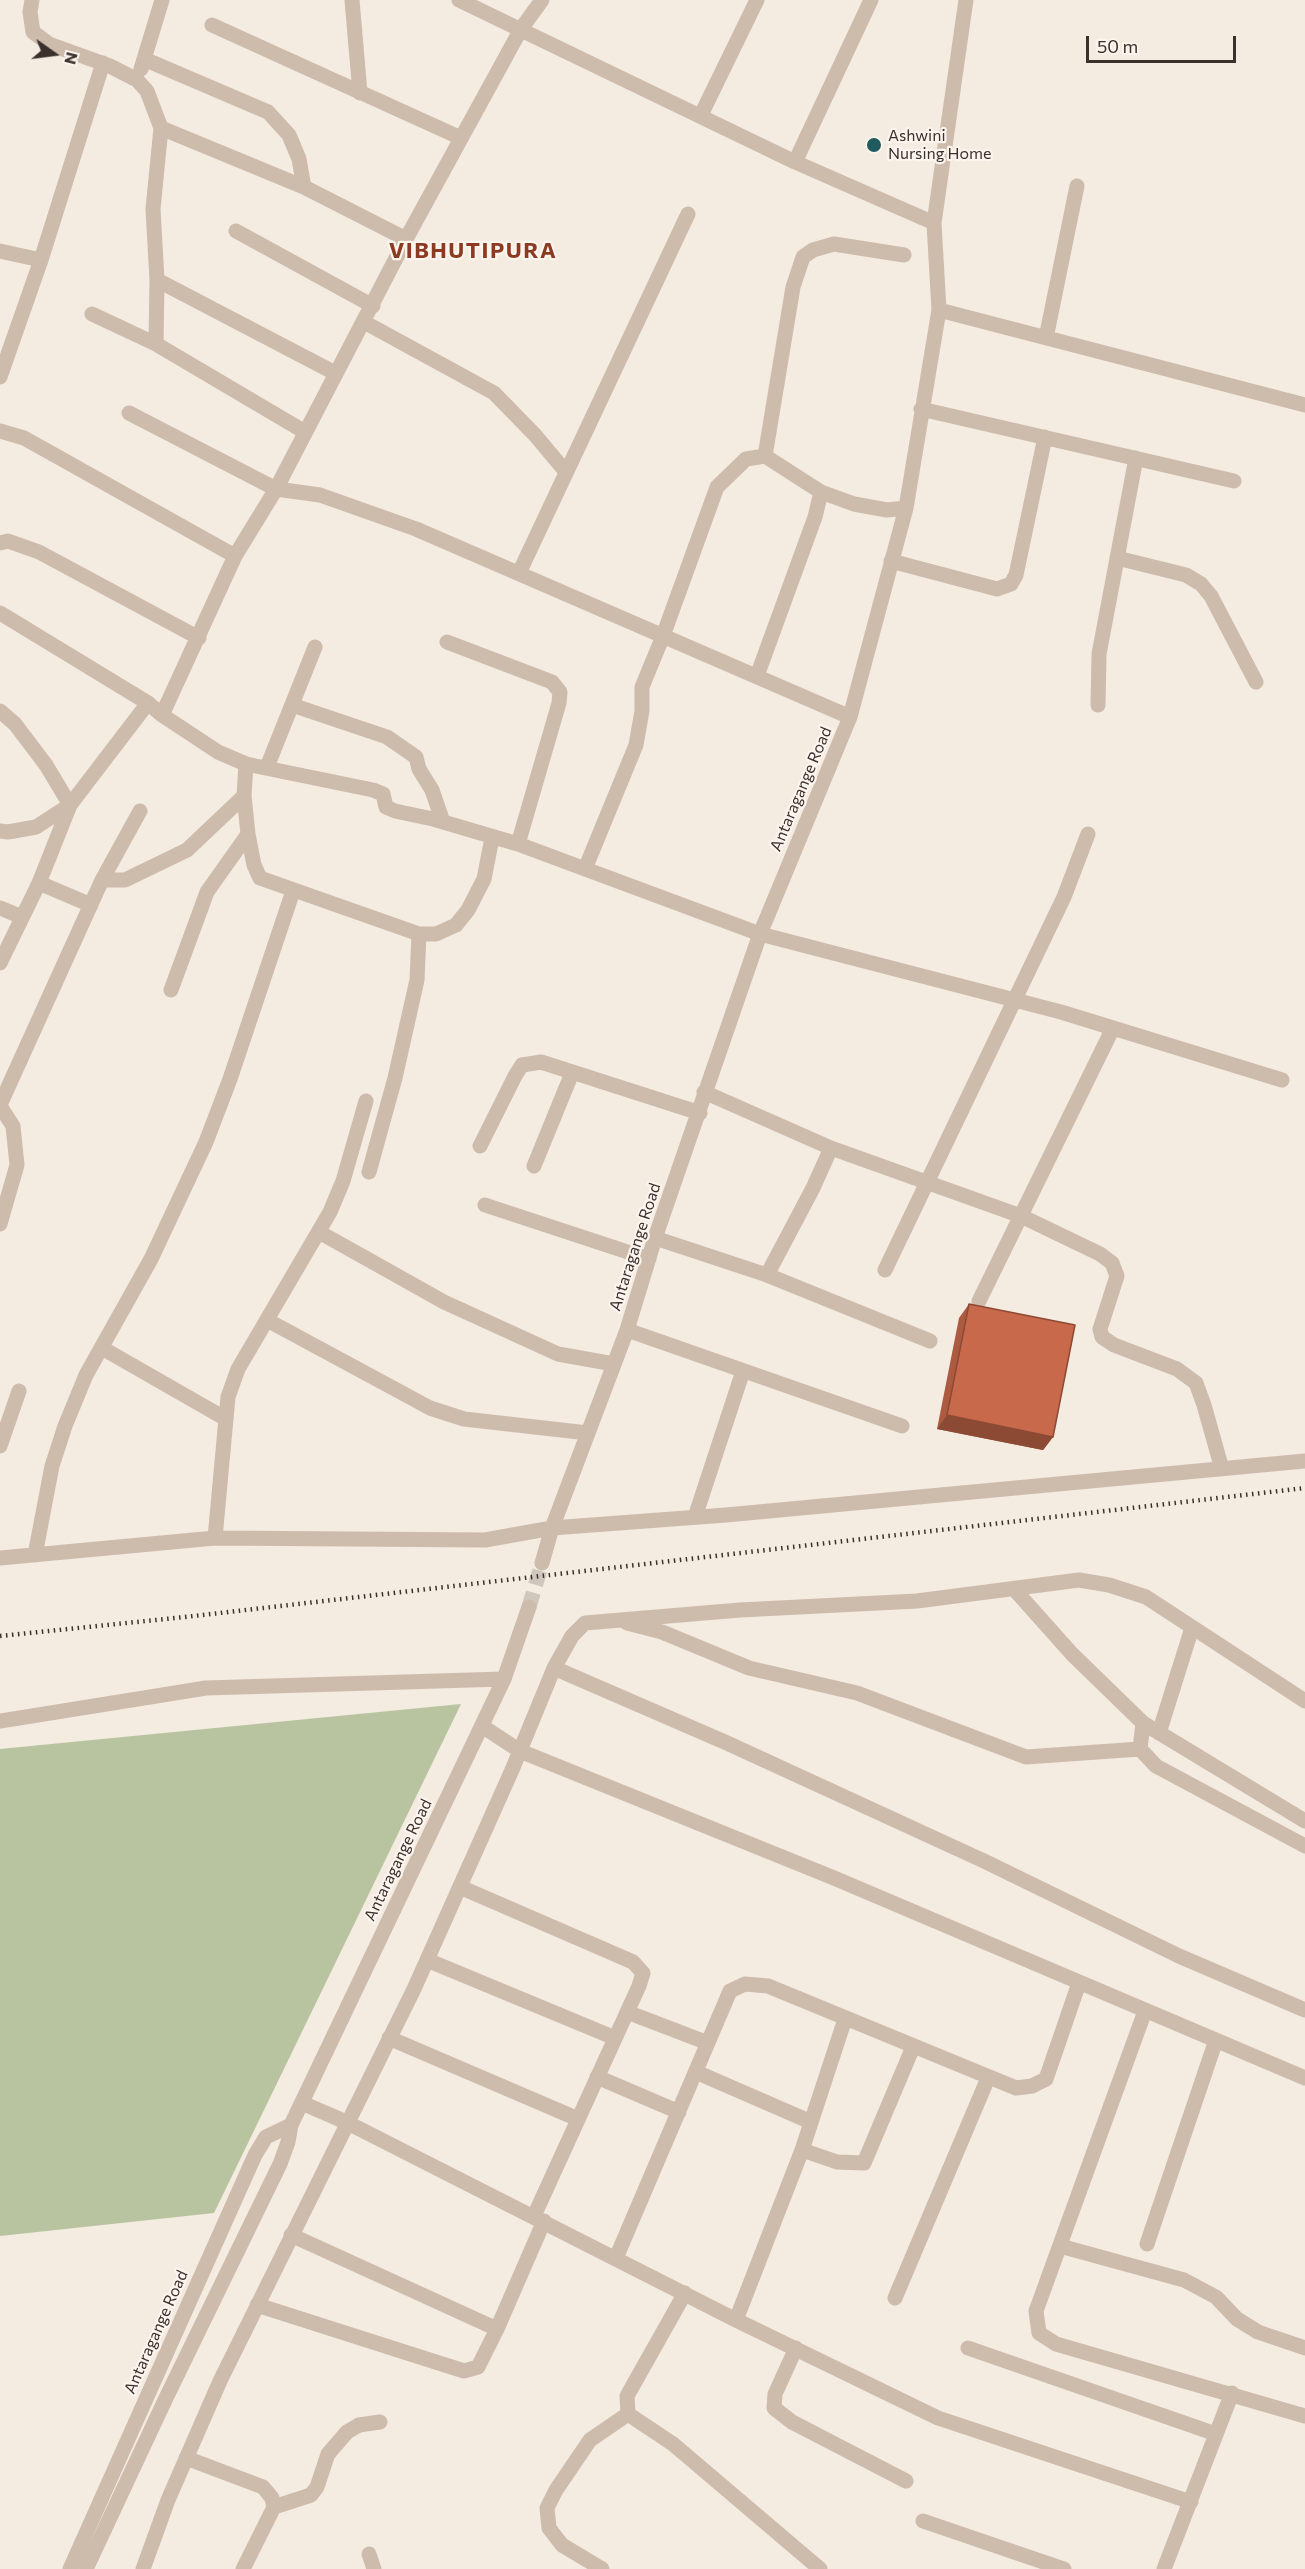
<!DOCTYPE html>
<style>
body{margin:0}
#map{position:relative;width:1305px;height:2569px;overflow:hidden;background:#f4ebe1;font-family:Commissioner,sans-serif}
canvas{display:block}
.north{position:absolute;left:24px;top:24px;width:60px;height:60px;-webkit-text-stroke:4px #fbf5ee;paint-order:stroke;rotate:104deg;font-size:16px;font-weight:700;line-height:24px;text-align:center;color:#3b302b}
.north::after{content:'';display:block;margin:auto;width:21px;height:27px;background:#3b302b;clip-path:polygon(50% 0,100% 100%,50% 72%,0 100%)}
.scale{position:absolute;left:1086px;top:36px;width:150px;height:27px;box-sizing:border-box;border:3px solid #3b302b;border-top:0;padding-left:8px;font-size:18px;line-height:21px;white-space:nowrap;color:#3b302b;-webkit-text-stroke:4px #fbf5ee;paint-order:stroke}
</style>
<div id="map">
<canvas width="1305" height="2569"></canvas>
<div class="north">N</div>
<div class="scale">50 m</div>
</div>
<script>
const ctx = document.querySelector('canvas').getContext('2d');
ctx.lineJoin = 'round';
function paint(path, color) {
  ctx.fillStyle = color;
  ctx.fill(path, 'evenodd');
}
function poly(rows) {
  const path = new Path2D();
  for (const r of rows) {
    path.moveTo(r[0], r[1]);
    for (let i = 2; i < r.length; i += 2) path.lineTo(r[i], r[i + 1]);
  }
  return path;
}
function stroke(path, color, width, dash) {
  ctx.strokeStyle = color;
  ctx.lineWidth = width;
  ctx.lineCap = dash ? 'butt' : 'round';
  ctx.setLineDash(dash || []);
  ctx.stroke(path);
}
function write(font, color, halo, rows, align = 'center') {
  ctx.font = font + ' Commissioner,sans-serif';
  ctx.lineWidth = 4.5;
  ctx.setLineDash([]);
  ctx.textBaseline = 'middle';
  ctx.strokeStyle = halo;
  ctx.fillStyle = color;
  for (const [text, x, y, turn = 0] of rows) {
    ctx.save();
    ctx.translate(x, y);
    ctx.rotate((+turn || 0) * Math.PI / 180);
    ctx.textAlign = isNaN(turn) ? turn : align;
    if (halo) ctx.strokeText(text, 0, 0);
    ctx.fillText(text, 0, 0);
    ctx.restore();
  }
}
const green = poly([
 [461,1704,214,2213,0,2236,0,1749]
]);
const minorTunnel = poly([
 [529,1607,542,1563]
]);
const minor = poly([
 [32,0,30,12,33,32,49,44,110,66,137,80,147,91,161,128,153,209,157,280,156,344],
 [352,0,360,93],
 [459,0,795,162,934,223],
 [212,25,461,138],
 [144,59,268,112,289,135,299,159,304,187],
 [141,69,162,0],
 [701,115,757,0],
 [161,128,304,187,406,239],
 [795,162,871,0],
 [236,231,373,306],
 [0,251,41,260],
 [157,280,335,373],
 [939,310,1305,405],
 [92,314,156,344,305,432],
 [364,322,494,393,535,435,566,472],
 [1046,338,1077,186],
 [0,377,41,260,103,63],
 [921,409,1234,481],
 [129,413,276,489,406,239,521,29,542,0],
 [0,431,24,438,235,556,276,489,320,495,416,529,850,717],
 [765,456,793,287,803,257,813,250,834,244,904,255],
 [0,543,8,541,39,552,199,638],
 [1117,558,1186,575,1201,584,1211,596,1256,682],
 [891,561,997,589,1011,584,1016,575,1045,437],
 [519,573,688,214],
 [0,613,148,703,162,715,218,752,246,764,373,790,383,794,386,807,395,811,433,819,518,844,760,934,1061,1012,1282,1080],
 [447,642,552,682,560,692,559,703,518,844],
 [757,676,815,517,821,492],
 [292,705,387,737,416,757,419,769,432,790,443,822],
 [1098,705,1099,654,1136,458],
 [0,711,15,724,46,765,70,805,39,883,0,963],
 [162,715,235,556],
 [246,764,244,796,248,834,254,865,260,878,419,934,436,934,456,925,468,910,484,879,492,838],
 [267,767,315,647],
 [0,831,8,832,36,827,70,805,148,703],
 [585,869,636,745,642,711,642,687,663,636,717,487,746,459,765,456,821,492,854,504,887,510,906,508],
 [102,880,125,880,187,850,244,796],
 [39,883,91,905],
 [0,908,22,917],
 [171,990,207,892,248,834],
 [704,1092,831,1148],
 [0,1105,102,880,140,811],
 [0,1106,13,1126,17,1165,0,1224],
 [480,1146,515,1076,522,1065,541,1062,700,1113],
 [534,1166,572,1073],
 [369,1172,395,1078,417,980,419,934],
 [485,1205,649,1259],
 [319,1232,444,1302,558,1354,614,1364],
 [655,1238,767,1275,813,1188,831,1148,1021,1216,1100,1254,1112,1263,1117,1276,1100,1329,1102,1337,1114,1345,1177,1369,1196,1383,1204,1405,1222,1469],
 [885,1270,1064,897,1088,834],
 [767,1275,930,1341],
 [979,1301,1113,1028],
 [267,1320,430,1408,464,1419,588,1433],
 [627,1330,902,1426],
 [102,1348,226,1419],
 [0,1446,19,1391],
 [695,1517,743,1371],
 [215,1538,228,1397,238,1369,330,1212,343,1181,366,1101],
 [35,1555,52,1466,65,1426,86,1375,151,1259,206,1142,230,1079,293,891],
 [0,1558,215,1538,485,1540,552,1528,726,1515,1305,1461],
 [542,1563,552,1528,627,1330,655,1238,760,934,850,717,906,508,939,310,934,223,966,0],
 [1014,1589,1072,1654,1143,1723,1305,1821],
 [627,1623,662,1632,749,1668,857,1693,1026,1757,1140,1749],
 [554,1668,727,1743,984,1861,1179,1956,1305,2010],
 [0,1721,206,1688,504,1679],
 [1143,1723,1140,1749,1156,1766,1305,1846],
 [482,1726,520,1751,834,1878,1305,2078],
 [1159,1733,1192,1628],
 [460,1887,633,1962,643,1973,639,1986,534,2216],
 [427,1960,615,2038],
 [1145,2011,1036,2311,1039,2333,1056,2344,1305,2416],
 [627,2012,708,2043],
 [389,2038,578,2119],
 [696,2072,811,2122],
 [597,2077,679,2112],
 [302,2103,346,2122,736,2320,938,2418,1191,2502],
 [802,2150,837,2162,864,2163,913,2047],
 [291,2235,497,2329,544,2221],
 [1147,2244,1216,2040],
 [1060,2246,1184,2280,1216,2297,1237,2319,1258,2332,1305,2348],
 [616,2258,730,1991,745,1984,768,1986,1016,2088,1032,2086,1046,2079,1079,1983],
 [685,2293,627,2396,628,2414,673,2444,820,2569],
 [895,2298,988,2078],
 [257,2305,464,2371,478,2367,497,2329],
 [736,2320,802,2150,845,2019],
 [796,2348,775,2394,774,2408,792,2422,906,2481],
 [968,2348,1216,2434],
 [186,2458,263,2487,272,2498,274,2507,243,2569],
 [274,2507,311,2495,317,2487,328,2454,347,2432,359,2425,380,2422],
 [923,2521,1064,2569],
 [369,2554,374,2569],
 [70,2569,255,2155,266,2137,291,2125],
 [86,2569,166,2398,280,2164,288,2142,291,2125,504,1679,529,1607],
 [143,2569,168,2500,220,2381,414,1989,512,1770,554,1668,572,1636,585,1623,740,1610,917,1601,1079,1580,1109,1585,1146,1597,1305,1701],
 [602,2569,562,2545,549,2528,547,2508,556,2490,590,2440,628,2414],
 [1164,2569,1232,2393]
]);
const rail = poly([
 [0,1636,185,1617,1305,1488]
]);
const wall = poly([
 [969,1304,1053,1437,1043,1450,937,1429,959,1318]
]);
const shadedWall = poly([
 [947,1415,1053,1437,1043,1450,937,1429]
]);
const building = poly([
 [969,1304,1075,1325,1053,1437,947,1415,969,1304]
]);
const markers = [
 [874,145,8,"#1f5a5e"]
];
const poiNames = [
 ["Ashwini",888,136],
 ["Nursing Home",888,154]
];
const streetNames = [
 ["Antaragange Road",801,789,-67],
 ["Antaragange Road",635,1247,-72],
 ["Antaragange Road",398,1860,-64],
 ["Antaragange Road",156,2332,-66]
];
const districtNames = [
 ["VIBHUTIPURA",473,251]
];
paint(green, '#b8c4a0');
stroke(minorTunnel, '#cfc6bd', 15, [15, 8]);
stroke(minor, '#cdbbac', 15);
stroke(rail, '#3b302b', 4.5, [1.5, 4.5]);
paint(wall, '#ac5a40');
paint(shadedWall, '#8c4a34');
paint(building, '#c8694b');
stroke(building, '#8c4a34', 1.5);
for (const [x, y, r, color] of markers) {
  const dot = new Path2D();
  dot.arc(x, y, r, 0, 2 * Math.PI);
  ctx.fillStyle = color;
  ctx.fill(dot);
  stroke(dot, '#fbf5ee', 2);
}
write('16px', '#3b302b', '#fbf5ee', poiNames, 'left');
write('16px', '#3b302b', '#fbf5ee', streetNames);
ctx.letterSpacing = '1.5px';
write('bold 22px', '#8c3b22', '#fbf5ee', districtNames);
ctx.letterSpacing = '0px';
</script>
